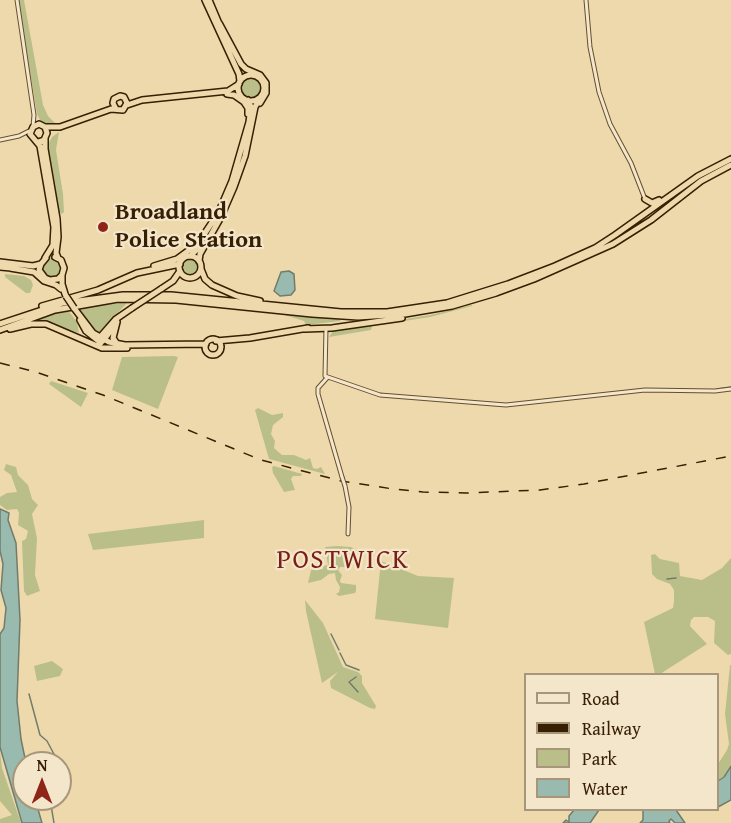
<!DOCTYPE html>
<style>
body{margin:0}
#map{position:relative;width:731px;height:823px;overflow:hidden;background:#eed9ad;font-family:"Gentium Book Plus",serif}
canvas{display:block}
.legend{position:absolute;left:524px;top:673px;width:195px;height:138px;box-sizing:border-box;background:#f4e6ca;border:2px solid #a8967a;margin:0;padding:8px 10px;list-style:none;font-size:18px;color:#371f03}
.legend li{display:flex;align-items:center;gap:12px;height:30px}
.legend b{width:30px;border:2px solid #a8967a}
.north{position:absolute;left:12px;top:751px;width:60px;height:60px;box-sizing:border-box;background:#f4e6ca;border:2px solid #a8967a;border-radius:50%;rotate:0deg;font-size:16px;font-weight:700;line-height:24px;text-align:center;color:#371f03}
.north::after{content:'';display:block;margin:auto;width:21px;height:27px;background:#8f2418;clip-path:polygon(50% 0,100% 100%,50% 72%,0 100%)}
</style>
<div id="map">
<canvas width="731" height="823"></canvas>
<ul class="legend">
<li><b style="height:8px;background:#f4e6ca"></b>Road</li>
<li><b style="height:8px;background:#371f03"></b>Railway</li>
<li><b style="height:16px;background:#babf89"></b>Park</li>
<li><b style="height:16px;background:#99baae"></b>Water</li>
</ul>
<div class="north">N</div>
</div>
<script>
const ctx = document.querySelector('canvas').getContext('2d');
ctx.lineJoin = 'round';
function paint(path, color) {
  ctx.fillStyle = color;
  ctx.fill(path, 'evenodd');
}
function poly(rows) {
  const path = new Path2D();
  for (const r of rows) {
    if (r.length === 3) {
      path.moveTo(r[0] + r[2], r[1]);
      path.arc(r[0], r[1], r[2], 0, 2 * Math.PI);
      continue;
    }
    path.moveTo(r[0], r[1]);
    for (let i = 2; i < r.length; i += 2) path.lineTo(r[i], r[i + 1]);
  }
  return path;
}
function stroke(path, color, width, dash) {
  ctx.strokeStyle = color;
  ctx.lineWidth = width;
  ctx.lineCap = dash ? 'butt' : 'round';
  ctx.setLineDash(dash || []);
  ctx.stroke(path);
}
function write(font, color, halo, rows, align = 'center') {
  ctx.font = font + ' "Gentium Book Plus",serif';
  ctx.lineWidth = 4.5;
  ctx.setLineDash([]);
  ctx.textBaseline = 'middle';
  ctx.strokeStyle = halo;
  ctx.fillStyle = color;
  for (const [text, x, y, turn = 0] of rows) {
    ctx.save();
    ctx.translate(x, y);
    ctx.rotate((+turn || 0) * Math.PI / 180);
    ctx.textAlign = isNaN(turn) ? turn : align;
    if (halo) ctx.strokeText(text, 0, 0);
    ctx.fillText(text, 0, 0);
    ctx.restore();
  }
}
const green = poly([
 [18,0,24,0,43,105,48,116,57,125,50,126,41,122,37,114],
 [251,88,11],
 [59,132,56,150,63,194,64,212,62,214,58,211,47,146,52,137],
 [190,267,9],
 [52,268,10],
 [5,274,24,276,31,280,33,285,30,293,26,293,5,277],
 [128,302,99,332,96,333,79,308],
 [472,305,472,306,430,317,372,326,371,330,329,337,333,331,430,315],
 [68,310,77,322,79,333,50,324,24,323],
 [278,313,338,319,341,321,306,325,304,321],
 [174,356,178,357,158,409,112,390,122,357],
 [51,381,88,393,81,407,49,384],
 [258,408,272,415,283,413,283,417,273,425,271,434,275,441,274,448,282,455,294,455,306,460,310,458,313,468,317,469,321,467,325,474,269,459,255,410],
 [6,464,16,467,18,475,28,485,32,499,38,505,32,514,37,538,35,575,40,591,27,596,24,591,22,541,26,539,28,531,18,525,19,513,17,509,7,510,0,505,0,497,7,493,17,492,11,475,4,470],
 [274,466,302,474,301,476,293,476,291,479,295,490,284,492,273,473,272,467],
 [204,520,204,538,93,550,88,534],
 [337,546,351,547,358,551,357,560,351,563,351,567,340,567,338,570,342,575,340,581,341,583,356,585,356,591,355,593,339,596,336,594,339,592,340,587,336,580,335,573,329,574,321,580,308,583,311,570,323,569,323,566,328,565,325,547],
 [655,554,660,559,679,563,680,576,702,580,722,568,731,558,731,654,728,655,714,643,715,621,708,617,694,617,691,620,690,626,707,644,660,674,655,674,644,622,673,608,674,601,674,590,670,584,657,579,652,574,651,555],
 [381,561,418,576,454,578,448,628,375,619],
 [305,600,323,623,343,667,358,672,362,676,362,683,376,706,375,709,370,708,331,688,330,681,338,672,322,683,306,611],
 [52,661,63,669,60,676,37,681,34,666],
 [730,665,731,665,731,764,723,777,718,780,718,764,727,750,729,744,725,714],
 [0,752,2,768,21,823,0,823,0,819,12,815,0,801]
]);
const water = poly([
 [289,271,294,274,295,290,291,295,280,296,274,291,281,272,289,271],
 [0,509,9,513,8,520,16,543,20,620,17,701,21,739,26,763,24,763,24,799,35,799,42,823,22,823,0,747,0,634,4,628,6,608,1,590,3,564,0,551,0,509],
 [731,766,731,800,718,807,718,781,724,777,731,766],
 [574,810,599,810,590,823,563,823,566,820,569,822,569,816,574,810],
 [643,810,676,810,685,823,675,823,671,819,669,821,670,823,640,823,643,820,643,810]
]);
const stream = poly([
 [717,389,731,387],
 [667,579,676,578],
 [331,634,339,650],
 [340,653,346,665,359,670],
 [356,677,349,682,358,692],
 [29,694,40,735,47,741,55,756,56,763],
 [50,799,54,823]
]);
const tertiary = poly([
 [17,0,34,115,33,126],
 [586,0,590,47,599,92,610,124,631,163,645,199],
 [0,140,19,136,29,131],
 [326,328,325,376,380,395,506,405,645,390,715,391,731,389],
 [327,378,318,388,318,394,342,477],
 [345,486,349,507,348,534]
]);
const trunk = poly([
 [205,0,239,74,240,81],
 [209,0,220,26],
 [219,23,241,64,246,69,260,75,266,83,266,93,260,103],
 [251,88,13],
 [227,94,234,95,244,102,248,108,248,114],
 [127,105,142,100,228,91,239,84],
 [45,127,60,127,111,109,123,110,127,103,124,97,120,96,114,99,113,103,116,109],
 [45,138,45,149,57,219,58,237,56,253,58,258],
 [38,142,44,140,47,133,45,127,39,124,33,127,30,134,40,146,54,227,53,245,45,258],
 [645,199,652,203,659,200],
 [214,223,232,181,249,122,251,107,248,100],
 [190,256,200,247],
 [190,267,11],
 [199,261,200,254,221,217,234,187,245,156,255,107,260,98],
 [0,262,33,266,41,264,46,258],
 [41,264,39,270,45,278,50,280,58,279,62,275,64,268,61,260,55,257],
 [154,266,177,259,192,248,199,242,213,221],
 [0,267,11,268],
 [10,268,34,272,44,281,56,285,61,289],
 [201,269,205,279,212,285,237,296,260,301],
 [62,275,62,284,65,294],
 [161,289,173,281,180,271],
 [42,306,98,290,137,273,180,264],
 [74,308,93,333,109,342,125,345,206,344],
 [80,320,86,331,101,343],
 [117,322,113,338,117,344],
 [0,324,63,303,123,295,171,295,341,312,387,312,447,303,508,284,555,266,595,248,615,235,698,176,731,159],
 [10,329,31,324,46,324,102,348,127,348],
 [305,329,332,328,402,318],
 [0,330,55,310,118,299,176,300,312,314,358,317,405,314,452,306,496,293,534,279,613,244,651,220,701,181,731,165],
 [101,339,102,335,116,319,132,308],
 [213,347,8],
 [103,341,113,328],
 [216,341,250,338,308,328]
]);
const rail = poly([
 [0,363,36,372,103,395,261,460,341,481,393,489,423,492,466,493,540,490,584,484,731,456]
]);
const tertiaryBridge = poly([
 [342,477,345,486]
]);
const trunkBridge = poly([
 [66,296,74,308],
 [132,308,161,289]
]);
const markers = [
 [103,227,6,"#8f2418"]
];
const poiNames = [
 ["Broadland",115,213],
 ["Police Station",115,241]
];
const quarterNames = [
 ["POSTWICK",343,561]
];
paint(green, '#babf89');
paint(water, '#99baae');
stroke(water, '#727c6a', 1.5);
stroke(stream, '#727c6a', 1.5);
stroke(tertiary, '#654e2e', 5);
stroke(trunk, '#371f03', 8);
stroke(tertiary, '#f4e6ca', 3);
stroke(trunk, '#eed9ad', 5);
stroke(rail, '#371f03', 1.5, [10, 10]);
stroke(tertiaryBridge, '#654e2e', 5, []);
stroke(trunkBridge, '#371f03', 8, []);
stroke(tertiaryBridge, '#f4e6ca', 3);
stroke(trunkBridge, '#eed9ad', 5);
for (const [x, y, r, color] of markers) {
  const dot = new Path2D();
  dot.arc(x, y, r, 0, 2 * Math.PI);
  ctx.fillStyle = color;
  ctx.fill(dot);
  stroke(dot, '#f4e6ca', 2);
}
write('bold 24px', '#371f03', '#f4e6ca', poiNames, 'left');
ctx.letterSpacing = '1.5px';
write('27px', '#7a1f14', '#f4e6ca', quarterNames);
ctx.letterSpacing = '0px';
</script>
